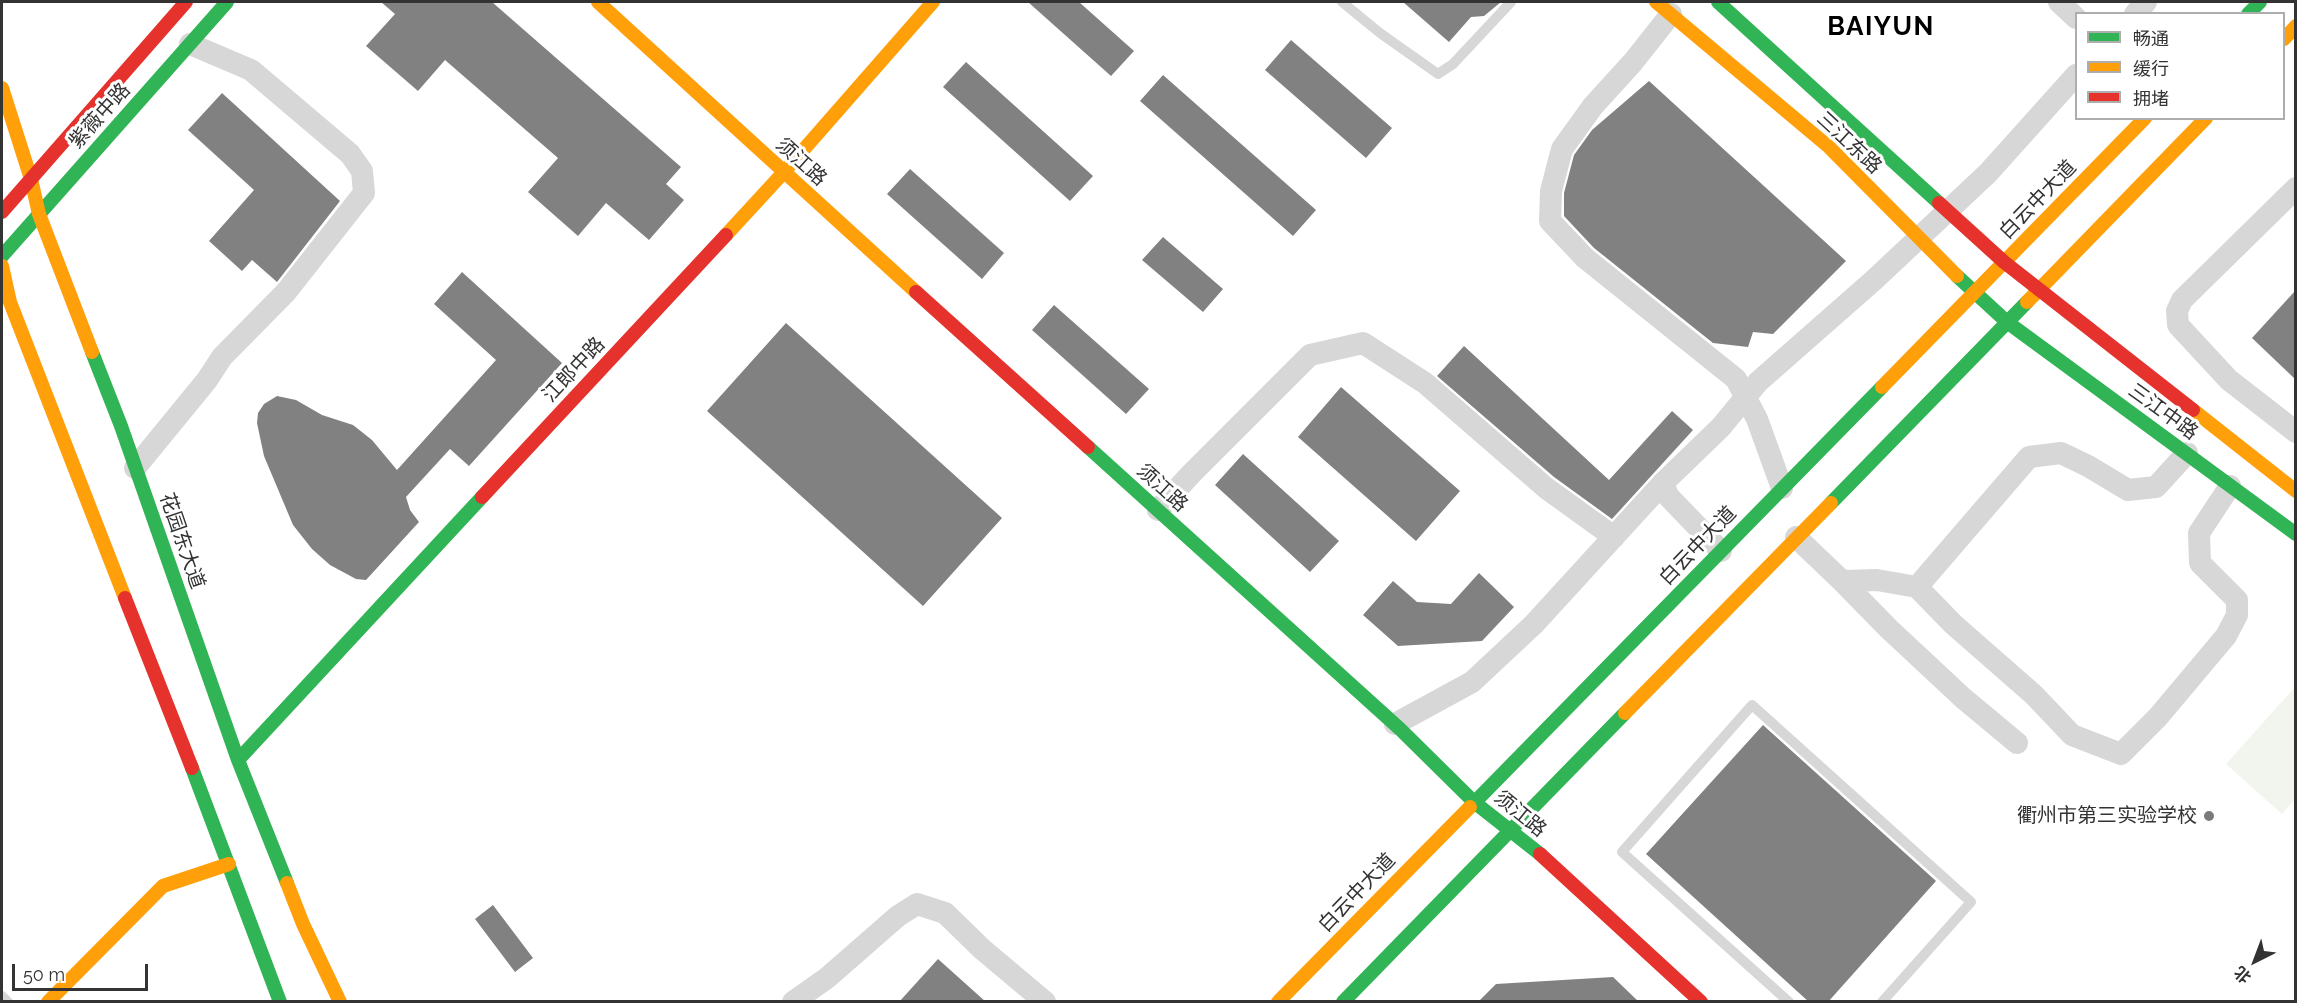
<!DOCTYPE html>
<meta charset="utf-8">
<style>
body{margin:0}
#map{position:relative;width:2297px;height:1003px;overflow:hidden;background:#fff;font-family:Raleway,"Noto Sans SC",sans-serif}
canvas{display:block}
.frame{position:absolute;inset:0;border:3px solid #333;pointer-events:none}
.legend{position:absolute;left:2075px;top:12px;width:210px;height:108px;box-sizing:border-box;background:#fff;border:2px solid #adadad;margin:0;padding:8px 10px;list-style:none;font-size:18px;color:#333}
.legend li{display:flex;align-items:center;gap:12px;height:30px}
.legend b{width:30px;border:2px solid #adadad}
.north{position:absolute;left:2225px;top:931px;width:60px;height:60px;-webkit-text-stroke:4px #fff;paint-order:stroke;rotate:222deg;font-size:16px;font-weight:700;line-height:24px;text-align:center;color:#333}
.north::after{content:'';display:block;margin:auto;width:21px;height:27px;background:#333;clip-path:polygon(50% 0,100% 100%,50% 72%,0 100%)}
.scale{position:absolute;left:12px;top:964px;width:136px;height:27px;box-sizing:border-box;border:3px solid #333;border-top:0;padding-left:8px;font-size:18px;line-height:21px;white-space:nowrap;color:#333;-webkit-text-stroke:4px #fff;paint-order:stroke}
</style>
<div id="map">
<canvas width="2297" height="1003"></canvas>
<div class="frame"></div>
<ul class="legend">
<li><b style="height:8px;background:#30b455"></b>畅通</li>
<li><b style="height:8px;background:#ff9f0a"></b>缓行</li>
<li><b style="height:8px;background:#e5322d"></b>拥堵</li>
</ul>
<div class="north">北</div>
<div class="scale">50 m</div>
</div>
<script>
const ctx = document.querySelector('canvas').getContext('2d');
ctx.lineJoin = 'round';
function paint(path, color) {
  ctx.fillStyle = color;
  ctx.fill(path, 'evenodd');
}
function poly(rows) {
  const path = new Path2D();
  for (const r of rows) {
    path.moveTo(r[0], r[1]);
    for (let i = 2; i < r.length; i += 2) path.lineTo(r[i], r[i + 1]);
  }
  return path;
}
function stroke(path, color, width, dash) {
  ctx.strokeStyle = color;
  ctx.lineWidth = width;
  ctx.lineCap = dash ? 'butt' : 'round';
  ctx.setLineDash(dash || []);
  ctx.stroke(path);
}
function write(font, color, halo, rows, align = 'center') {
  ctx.font = font + ' Raleway,"Noto Sans SC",sans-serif';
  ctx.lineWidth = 6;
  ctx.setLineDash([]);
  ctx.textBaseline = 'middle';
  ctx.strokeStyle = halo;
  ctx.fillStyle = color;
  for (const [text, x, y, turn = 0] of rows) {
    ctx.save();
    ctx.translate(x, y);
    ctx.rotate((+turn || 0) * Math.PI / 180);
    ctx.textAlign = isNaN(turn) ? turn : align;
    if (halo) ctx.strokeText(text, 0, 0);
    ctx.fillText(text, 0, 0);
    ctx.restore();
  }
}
const green = poly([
 [2295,687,2295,799,2282,814,2226,764]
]);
const building = poly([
 [381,2,492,2,681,167,666,184,684,200,649,240,606,203,578,236,528,192,558,158,445,60,418,91,366,46,395,14],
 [1028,2,1079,2,1134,51,1111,76],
 [1403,2,1501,2,1484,16,1471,17,1449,42],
 [1291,40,1392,128,1366,158,1265,70],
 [966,62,1093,176,1070,201,943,87],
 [1163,75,1316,210,1293,236,1140,101],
 [1649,81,1846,261,1773,334,1753,332,1748,347,1713,343,1594,248,1564,216,1564,193,1574,155,1592,130],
 [222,93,340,201,277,282,252,260,242,271,209,241,254,190,188,130],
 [910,169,1004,253,982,279,887,194],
 [1163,237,1223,289,1203,312,1142,260],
 [462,272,562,363,469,466,450,449,406,497,410,510,419,522,366,580,356,579,330,565,312,549,293,525,264,456,257,423,258,413,264,404,277,396,296,400,322,415,353,425,372,440,397,470,496,360,434,304],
 [2295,291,2295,379,2252,338],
 [1054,305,1149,389,1126,414,1032,330],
 [786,323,1002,518,923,606,707,411],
 [1464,346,1609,480,1672,411,1693,430,1612,519,1554,477,1437,376],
 [1341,387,1460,491,1416,541,1298,437],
 [1243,454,1339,541,1310,572,1215,485],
 [1479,573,1514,607,1482,641,1398,646,1363,615,1393,581,1417,602,1451,604],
 [1763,725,1936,881,1828,1002,1809,1002,1646,854],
 [493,905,533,958,515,972,475,919],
 [938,959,986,1002,899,1002],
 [1613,977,1639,1002,1478,1002,1496,984]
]);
const lane = poly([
 [1342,2,1380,33,1438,74,1453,64,1511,2],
 [2,996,8,1002],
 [1789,1002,1622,852,1752,705,1971,902,1882,1002]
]);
const street = poly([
 [2059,2,2076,18],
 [1671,14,1633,62,1593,106,1562,149,1551,191,1550,221,1585,258,1736,379,1757,419,1782,488],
 [2135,14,2146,2],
 [2296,188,2182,300,2177,311,2178,325,2229,380,2296,432],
 [135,468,207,380,222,357,286,292,364,193,362,171,350,154,251,70,190,44],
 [1663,483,1668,496,1721,551],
 [1158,510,1191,474,1310,355,1363,343,1425,383,1546,488,1614,537],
 [1796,537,1842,581,1877,580,1917,587,1953,624,2034,695,2072,735,2121,754,2158,717,2226,636,2237,615,2237,600,2200,563,2199,533,2230,486],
 [1842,581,1889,629,1963,698,2017,743],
 [1917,587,2029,457,2061,453,2088,466,2128,490,2156,487,2187,453],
 [1395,724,1472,682,1534,624,1663,483,1721,427,1758,382,1874,280,1988,173,2076,75],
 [793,1002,827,978,898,916,917,904,945,913,982,949,1045,1002]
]);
const fast = poly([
 [1718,2,1939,203],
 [2248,14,2260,2],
 [2,256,227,2],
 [1957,276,2007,322,2296,534],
 [92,352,121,426,238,760,287,883],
 [1088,447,1400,729,1474,802,1540,854],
 [1831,503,2027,302],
 [238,760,482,497],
 [192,768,280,1002],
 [1470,807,1882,387],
 [1343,1002,1625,713]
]);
const slow = poly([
 [598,2,916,292],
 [1656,2,1829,147,1957,276],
 [2284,39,2296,26],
 [2,88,31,179,39,214,92,352],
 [726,235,784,172,933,2],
 [2,266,10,302,125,598],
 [2027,302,2206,118],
 [1882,387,2145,118],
 [2193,410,2296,491],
 [1625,713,1831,503],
 [287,883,303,924,340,1002],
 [48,1002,163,886,229,864],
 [1278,1002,1470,807]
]);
const jam = poly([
 [1939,203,2004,262,2193,410],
 [2,212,186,2],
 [916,292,1088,447],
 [482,497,726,235],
 [125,598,192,768],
 [1540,854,1701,1002]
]);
const markers = [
 [2209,816,6,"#7a7a7a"]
];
const streetNames = [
 ["紫薇中路",100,116,-48],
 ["三江东路",1849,143,43],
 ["须江路",801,162,42],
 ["白云中大道",2038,200,-46],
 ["江郎中路",574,370,-47],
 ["三江中路",2163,412,36],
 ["须江路",1162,488,42],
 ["花园东大道",182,541,71],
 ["白云中大道",1698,546,-46],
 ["须江路",1520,814,39],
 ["白云中大道",1357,893,-46]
];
const poiNames = [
 ["衢州市第三实验学校",2197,816]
];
const districtNames = [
 ["BAIYUN",1881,27]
];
paint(green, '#f1f5ed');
paint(building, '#818181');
stroke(lane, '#d7d7d7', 10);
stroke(street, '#d7d7d7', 22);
stroke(fast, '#30b455', 14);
stroke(slow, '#ff9f0a', 14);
stroke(jam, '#e5322d', 14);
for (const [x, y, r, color] of markers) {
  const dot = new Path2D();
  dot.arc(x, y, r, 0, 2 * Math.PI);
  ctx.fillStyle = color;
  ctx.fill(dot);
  stroke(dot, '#fff', 2);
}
write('20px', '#333', '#fff', streetNames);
write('20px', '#333', '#fff', poiNames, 'right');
ctx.letterSpacing = '1.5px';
write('bold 26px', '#000', '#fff', districtNames);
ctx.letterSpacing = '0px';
</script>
